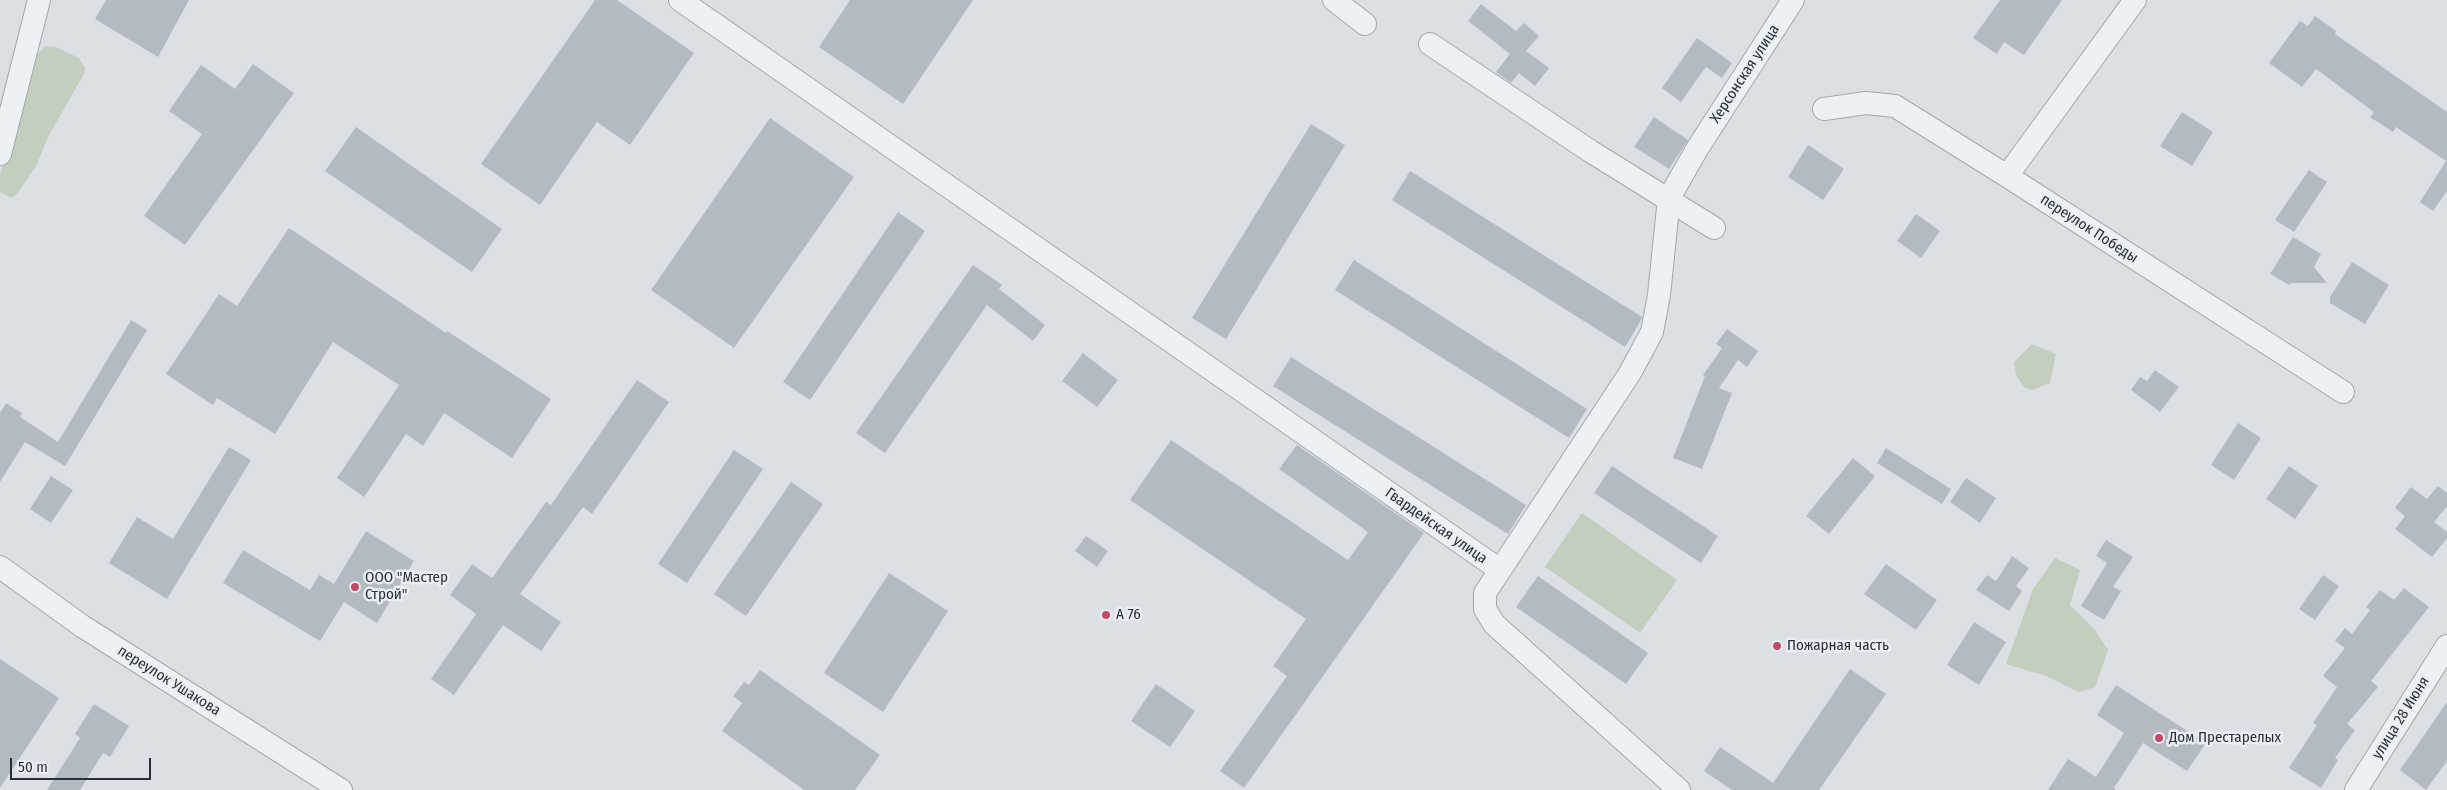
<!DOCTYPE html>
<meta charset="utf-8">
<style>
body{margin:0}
#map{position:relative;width:2447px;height:790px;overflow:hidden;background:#dce0e5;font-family:"Fira Sans Condensed",sans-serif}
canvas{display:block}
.scale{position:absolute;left:10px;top:758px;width:141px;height:22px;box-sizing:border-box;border:2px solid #272f3a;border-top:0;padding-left:6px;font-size:15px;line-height:18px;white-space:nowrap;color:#272f3a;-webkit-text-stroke:4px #ebeff3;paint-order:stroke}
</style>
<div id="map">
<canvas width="2447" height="790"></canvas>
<div class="scale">50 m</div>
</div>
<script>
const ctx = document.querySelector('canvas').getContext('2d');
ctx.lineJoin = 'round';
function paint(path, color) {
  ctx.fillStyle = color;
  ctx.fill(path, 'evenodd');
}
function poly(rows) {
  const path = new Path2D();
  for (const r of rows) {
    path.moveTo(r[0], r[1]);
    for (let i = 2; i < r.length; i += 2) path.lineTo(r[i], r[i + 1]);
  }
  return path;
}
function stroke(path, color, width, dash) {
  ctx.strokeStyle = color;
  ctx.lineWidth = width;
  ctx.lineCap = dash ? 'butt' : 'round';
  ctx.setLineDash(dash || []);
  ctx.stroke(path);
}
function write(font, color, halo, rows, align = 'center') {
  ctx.font = font + ' "Fira Sans Condensed",sans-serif';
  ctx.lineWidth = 5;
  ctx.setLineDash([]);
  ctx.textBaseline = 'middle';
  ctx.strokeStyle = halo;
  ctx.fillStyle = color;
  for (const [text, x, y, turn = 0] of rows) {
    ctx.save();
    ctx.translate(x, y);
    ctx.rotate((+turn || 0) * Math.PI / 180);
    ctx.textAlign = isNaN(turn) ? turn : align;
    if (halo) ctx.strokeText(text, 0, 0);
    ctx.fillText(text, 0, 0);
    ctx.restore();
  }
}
const green = poly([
 [45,46,56,47,79,58,85,68,84,74,49,135,36,166,16,195,11,198,0,192,0,175,29,64],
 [2032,344,2056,354,2050,383,2032,390,2024,387,2016,375,2014,362],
 [1582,513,1677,580,1640,633,1545,567],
 [2055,558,2080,570,2070,605,2095,630,2108,650,2095,687,2079,692,2046,676,2006,664,2033,589]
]);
const building = poly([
 [106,0,189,0,158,57,95,19],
 [595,0,617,0,694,53,630,145,597,122,540,205,481,164],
 [850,0,973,0,903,104,819,47],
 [2000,0,2062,0,2024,55,2004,42,1997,54,1973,38],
 [1481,4,1516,31,1524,23,1539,36,1526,51,1549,68,1535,86,1519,73,1511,83,1496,72,1510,54,1468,21],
 [2315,16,2336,31,2335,34,2447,112,2447,191,2433,211,2420,202,2446,161,2396,127,2393,132,2370,117,2374,112,2316,69,2302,87,2269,63,2300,21,2308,26],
 [1697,38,1732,63,1722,78,1706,67,1681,102,1662,88],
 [253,64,294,93,185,245,144,216,202,134,169,111,201,65,235,89],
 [2182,112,2213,132,2192,166,2160,146],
 [1654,117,1688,140,1669,169,1634,147],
 [770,118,854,177,734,348,651,290],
 [1311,124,1345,145,1226,339,1192,318],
 [356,127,502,229,472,272,325,171],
 [1808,145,1844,169,1823,200,1788,177],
 [2309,170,2327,182,2294,232,2275,220],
 [1410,171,1642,317,1640,322,1625,347,1392,200],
 [898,212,925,231,810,400,783,382],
 [1916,214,1940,231,1921,258,1897,241],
 [289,228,446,333,447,331,551,399,512,458,444,413,423,446,406,434,364,497,337,478,399,385,333,342,275,434,217,398,213,405,166,374,219,294,237,306],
 [2293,237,2321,254,2314,267,2327,283,2291,283,2289,285,2270,274],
 [1354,260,1587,409,1569,438,1335,290],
 [2352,262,2389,285,2365,324,2330,303,2330,297],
 [973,265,1002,285,999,289,1045,325,1033,341,987,305,885,453,856,433],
 [131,320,147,330,65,466,25,442,0,482,0,413,6,403,22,413,20,417,58,442],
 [1727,329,1758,351,1747,367,1738,360,1719,388,1732,393,1702,469,1673,458,1705,376,1703,375,1722,348,1716,344],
 [1083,353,1118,380,1097,407,1062,381],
 [1291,357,1526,505,1508,534,1273,386],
 [2155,370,2179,387,2160,412,2131,390,2140,377,2147,381],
 [637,380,669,402,592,514,583,507,520,594,561,622,541,651,503,625,454,695,431,679,476,614,450,595,472,564,492,578,546,502,551,505],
 [2238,423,2261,438,2234,480,2211,465],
 [1171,440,1348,560,1368,532,1279,469,1297,445,1424,533,1244,788,1220,771,1287,676,1273,666,1306,619,1130,500],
 [229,447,251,460,167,599,109,563,137,517,173,539],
 [1886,448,1951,489,1942,504,1877,463],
 [734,450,763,469,687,583,658,564],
 [1853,458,1875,476,1829,534,1806,516],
 [1612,466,1718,536,1701,563,1594,493],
 [2289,466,2318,486,2295,519,2266,499],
 [51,476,73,490,51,523,30,509],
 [1966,478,1996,498,1980,523,1950,502],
 [791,482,823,504,746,616,714,594],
 [2438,486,2447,493,2447,506,2434,522,2447,532,2447,538,2432,557,2395,529,2405,516,2395,508,2411,487,2427,499],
 [366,531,414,561,377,623,344,602,320,641,223,583,243,550,310,590,319,575,334,584],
 [1086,536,1108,551,1097,567,1075,551],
 [2106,540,2133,557,2113,587,2121,591,2104,620,2081,606,2107,563,2096,556],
 [2012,556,2029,568,2016,586,2022,591,2009,611,1976,590,1987,575,1996,581],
 [1886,564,1937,600,1916,630,1864,594],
 [889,573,948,611,883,712,824,673],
 [2323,575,2339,586,2315,620,2299,609],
 [1538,576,1648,653,1626,684,1516,607],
 [2404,588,2429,607,2371,681,2378,687,2347,724,2355,730,2335,758,2338,760,2321,788,2289,768,2317,725,2313,723,2337,687,2323,676,2345,648,2335,641,2345,628,2352,634,2370,610,2366,607,2380,590,2394,600],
 [1974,622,2006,642,1979,685,1947,665],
 [0,659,59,698,0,788],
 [1850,669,1886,694,1819,790,1732,790,1704,771,1720,747,1773,783],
 [760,670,880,755,855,790,804,790,722,731,742,703,733,696,744,682,749,685],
 [1156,684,1195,711,1170,747,1131,721],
 [2116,685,2206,743,2187,771,2143,743,2114,788,2116,790,2048,790,2068,759,2096,777,2124,733,2097,715],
 [2447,702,2447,761,2426,790,2400,770],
 [94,704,129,726,110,757,103,753,80,790,47,790,80,738,75,734]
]);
const minor = poly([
 [680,0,1500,570],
 [1334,0,1365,24],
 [1430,44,1590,151,1714,228],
 [1824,109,1866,103,1895,106,2007,176,2343,392],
 [0,154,39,0],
 [2007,176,2135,0],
 [0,567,82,626,341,790],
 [1679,790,1494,624,1485,609,1485,593,1630,373,1652,332,1659,295,1669,198,1697,149,1793,0],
 [2356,790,2447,646]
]);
const markers = [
 [355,587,5,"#c04b66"],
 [1106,615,5,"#c04b66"],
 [1777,646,5,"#c04b66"],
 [2159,738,5,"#c04b66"]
];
const streetNames = [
 ["Херсонская улица",1745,74,-57],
 ["переулок Победы",2089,229,33],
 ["Гвардейская улица",1436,526,35],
 ["переулок Ушакова",169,681,32],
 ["улица 28 Июня",2401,718,-58]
];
const poiNames = [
 ["ООО \"Мастер",365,578],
 ["Строй\"",365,595],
 ["А 76",1116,615],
 ["Пожарная часть",1787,646],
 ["Дом Престарелых",2169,738]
];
paint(green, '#c3cebe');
paint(building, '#b4bac1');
stroke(minor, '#a2a7ae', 24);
stroke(minor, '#eef1f4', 22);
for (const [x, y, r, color] of markers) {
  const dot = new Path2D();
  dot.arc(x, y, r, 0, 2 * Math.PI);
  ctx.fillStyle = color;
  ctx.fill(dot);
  stroke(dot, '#ebeff3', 2);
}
write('15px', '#272f3a', '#ebeff3', streetNames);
write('15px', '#272f3a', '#ebeff3', poiNames, 'left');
</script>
